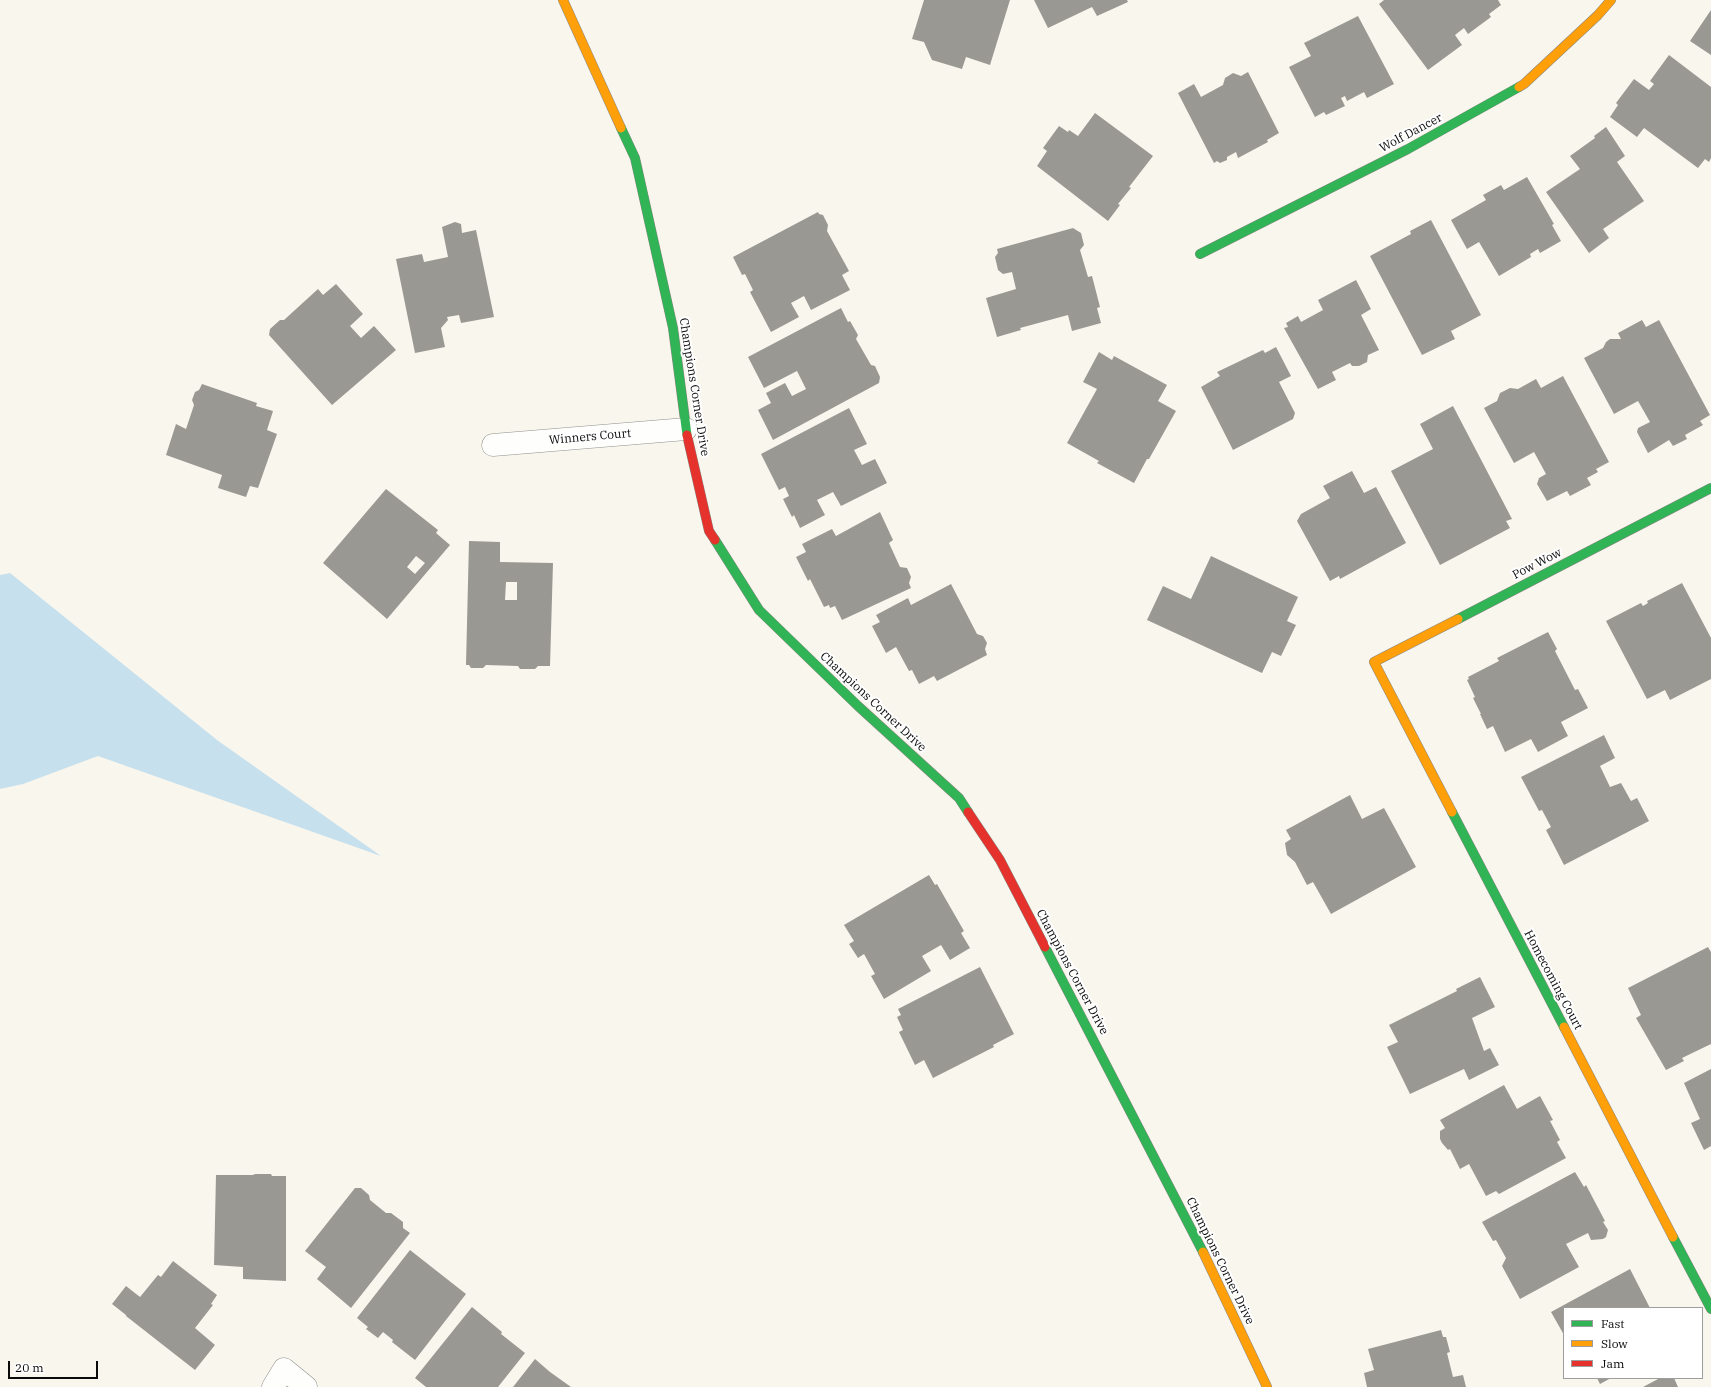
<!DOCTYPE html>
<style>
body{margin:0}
#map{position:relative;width:1711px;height:1387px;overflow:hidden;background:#f8f6ed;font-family:"IBM Plex Serif",serif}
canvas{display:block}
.legend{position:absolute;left:1563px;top:1307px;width:140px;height:72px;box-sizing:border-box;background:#fff;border:1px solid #9d9d9d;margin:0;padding:5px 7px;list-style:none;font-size:12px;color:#0a0a0a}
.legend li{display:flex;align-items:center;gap:8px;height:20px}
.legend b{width:20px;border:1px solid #9d9d9d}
.scale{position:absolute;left:8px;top:1361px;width:90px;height:18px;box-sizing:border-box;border:2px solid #0a0a0a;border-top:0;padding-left:5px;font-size:12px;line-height:14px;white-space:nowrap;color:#0a0a0a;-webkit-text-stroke:3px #fff;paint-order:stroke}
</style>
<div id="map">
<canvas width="1711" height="1387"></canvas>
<ul class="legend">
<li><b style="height:5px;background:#30b455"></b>Fast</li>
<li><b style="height:5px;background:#ff9f0a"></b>Slow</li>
<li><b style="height:5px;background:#e5322d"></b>Jam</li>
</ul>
<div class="scale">20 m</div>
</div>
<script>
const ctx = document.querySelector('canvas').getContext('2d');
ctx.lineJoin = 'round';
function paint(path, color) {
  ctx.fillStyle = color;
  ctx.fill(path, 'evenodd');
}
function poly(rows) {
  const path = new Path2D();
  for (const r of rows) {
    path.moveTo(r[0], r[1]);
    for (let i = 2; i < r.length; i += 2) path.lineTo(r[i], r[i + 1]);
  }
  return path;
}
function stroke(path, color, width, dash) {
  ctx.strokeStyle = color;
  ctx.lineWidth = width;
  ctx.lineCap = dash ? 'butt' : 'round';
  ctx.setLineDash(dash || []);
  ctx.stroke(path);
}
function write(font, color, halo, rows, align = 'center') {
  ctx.font = font + ' "IBM Plex Serif",serif';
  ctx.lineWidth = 4;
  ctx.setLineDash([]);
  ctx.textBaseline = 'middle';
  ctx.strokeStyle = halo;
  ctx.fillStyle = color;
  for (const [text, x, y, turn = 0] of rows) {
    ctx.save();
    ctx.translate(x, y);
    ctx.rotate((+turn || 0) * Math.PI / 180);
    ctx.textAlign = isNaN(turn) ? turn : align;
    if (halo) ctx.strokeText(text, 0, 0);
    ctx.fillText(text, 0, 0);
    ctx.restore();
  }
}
const water = poly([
 [10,573,217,740,381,856,98,756,23,784,0,789,0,575]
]);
const building = poly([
 [924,0,1010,0,990,65,966,57,962,69,932,60,924,42,912,39],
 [1034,0,1127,0,1128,2,1097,16,1092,7,1048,28],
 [1384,0,1498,0,1501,5,1489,14,1491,17,1468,34,1464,28,1455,35,1462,45,1428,70,1379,4],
 [1711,10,1711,55,1690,41],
 [1358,16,1394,84,1367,98,1364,92,1347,101,1345,96,1341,98,1345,106,1326,115,1324,112,1315,117,1289,67,1311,56,1304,43],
 [1669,55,1711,87,1711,158,1709,162,1705,159,1698,168,1644,128,1637,137,1610,117,1618,105,1616,103,1634,79,1649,90,1654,84,1650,81],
 [1248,72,1279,133,1267,140,1268,142,1238,158,1236,152,1227,157,1227,160,1220,163,1217,161,1214,163,1178,93,1194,84,1201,97,1223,85,1225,78,1233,73,1241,76],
 [1095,113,1153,156,1129,187,1131,188,1118,204,1120,205,1108,221,1037,166,1047,151,1043,148,1059,126,1068,132,1069,130,1078,136],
 [1606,127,1625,156,1617,162,1644,201,1603,229,1609,238,1589,253,1546,192,1580,169,1570,156,1595,138,1594,136],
 [1527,177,1554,224,1552,225,1561,241,1540,253,1538,249,1530,254,1531,257,1499,276,1479,242,1467,249,1451,220,1486,200,1483,195,1501,185,1504,190],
 [818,212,819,214,823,215,828,225,827,231,849,271,842,275,850,290,811,310,804,296,791,303,799,317,771,332,750,292,753,290,745,274,742,275,733,257],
 [1431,220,1481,315,1451,331,1455,339,1422,355,1370,256,1411,234,1410,231],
 [455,222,461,224,462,233,476,230,494,317,461,323,459,315,447,317,448,320,441,328,445,347,415,353,396,259,422,254,424,262,448,257,442,227],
 [1073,228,1081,233,1084,245,1080,250,1088,277,1092,276,1100,307,1097,308,1101,323,1072,331,1068,315,1020,328,1021,330,997,337,986,298,1016,289,1012,272,1003,274,998,270,995,257,998,253,997,249],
 [1356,280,1371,309,1361,315,1379,350,1368,355,1367,362,1359,366,1352,366,1350,363,1332,372,1336,380,1318,389,1284,328,1288,327,1286,323,1298,316,1301,322,1323,310,1318,300],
 [336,284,363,314,350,326,361,338,374,326,396,350,332,405,269,335,270,329,280,320,284,320,318,289,323,295],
 [841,308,848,322,850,321,858,335,856,339,871,365,875,366,880,377,879,383,773,440,758,410,771,403,766,393,785,383,792,396,806,389,797,371,764,388,748,357],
 [1642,320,1646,327,1659,320,1710,415,1700,421,1703,425,1685,435,1687,439,1673,446,1669,440,1648,453,1637,432,1638,428,1650,422,1638,401,1614,414,1584,358,1603,348,1606,342,1610,339,1621,339,1618,333],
 [1276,347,1291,376,1279,382,1295,413,1293,419,1233,450,1201,387,1220,376,1217,372,1263,350,1265,353],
 [1099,352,1112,360,1114,356,1167,385,1158,401,1176,411,1149,459,1147,459,1134,483,1097,463,1099,461,1067,443,1097,389,1083,382],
 [1563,376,1609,462,1596,469,1598,472,1587,478,1591,485,1570,496,1567,491,1547,501,1537,484,1539,478,1546,474,1534,452,1514,463,1484,408,1497,401,1500,393,1510,388,1518,389,1536,379,1541,388],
 [202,384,257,403,256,406,273,411,267,430,277,434,258,488,250,486,246,497,218,488,222,475,166,455,176,424,186,429,194,405,192,400,195,392,199,390],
 [1453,406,1512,519,1506,521,1510,528,1440,565,1391,471,1433,449,1420,424],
 [849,408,867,444,854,450,862,465,875,459,887,483,841,506,833,492,817,500,825,515,800,528,794,515,792,517,783,499,789,496,785,487,779,490,761,454],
 [1352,471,1364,493,1376,487,1406,543,1340,579,1339,576,1330,581,1297,521,1301,514,1330,498,1323,486],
 [386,489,438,530,436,533,450,545,387,619,323,563],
 [416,556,425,563,415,574,407,567],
 [880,512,893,540,889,543,900,567,907,568,911,577,909,583,911,588,842,620,835,606,830,608,829,605,824,607,810,579,808,581,796,557,806,552,802,544,832,529,836,536],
 [469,541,500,542,500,562,553,563,550,666,538,666,535,669,520,669,518,666,486,665,483,668,471,668,469,665,466,665],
 [506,582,517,582,517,600,505,600],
 [1211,556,1298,597,1287,621,1296,625,1281,656,1272,652,1262,673,1147,620,1163,586,1191,599],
 [1682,583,1711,638,1711,679,1670,700,1665,690,1647,699,1606,621,1641,603,1643,606,1648,603,1647,601],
 [951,584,977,634,983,636,987,643,985,649,987,655,937,681,934,676,919,684,912,670,909,671,896,647,886,653,872,626,880,622,876,615,908,598,911,605],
 [1548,632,1557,649,1555,651,1575,690,1578,689,1588,708,1561,722,1568,736,1538,752,1531,739,1505,752,1493,726,1487,729,1480,714,1481,714,1473,698,1475,697,1467,680,1469,679,1468,677,1499,661,1497,658],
 [1604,735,1615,758,1600,766,1610,787,1621,783,1631,801,1637,798,1649,821,1564,865,1546,830,1551,827,1542,810,1539,811,1521,777],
 [1350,795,1362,819,1384,808,1416,867,1331,914,1313,882,1307,885,1295,862,1287,855,1285,843,1291,839,1286,830],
 [929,875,935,885,937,884,964,931,961,933,970,948,950,960,941,945,922,956,931,971,884,999,871,976,875,974,864,954,858,958,849,944,854,941,844,925],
 [1708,947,1711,952,1711,1044,1682,1058,1684,1061,1666,1070,1636,1018,1641,1015,1628,988],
 [980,967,1014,1034,993,1045,994,1047,933,1078,924,1060,915,1065,899,1032,903,1030,897,1017,901,1015,898,1009],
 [1480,977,1495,1007,1472,1018,1484,1051,1490,1048,1499,1065,1469,1080,1464,1069,1410,1094,1387,1047,1398,1042,1389,1025,1457,991,1456,989],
 [1711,1069,1711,1146,1704,1150,1691,1123,1700,1119,1684,1083],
 [1504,1085,1517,1109,1540,1096,1553,1120,1550,1121,1560,1140,1557,1142,1566,1158,1499,1194,1496,1191,1486,1196,1469,1164,1460,1169,1450,1149,1448,1150,1442,1143,1440,1139,1440,1131,1445,1128,1440,1120],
 [1575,1172,1584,1187,1586,1185,1605,1221,1603,1222,1608,1230,1606,1237,1603,1239,1591,1240,1588,1233,1566,1244,1579,1267,1520,1299,1502,1266,1506,1258,1496,1240,1493,1241,1482,1222],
 [255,1174,271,1174,272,1176,286,1176,286,1281,243,1279,243,1267,214,1265,216,1175,253,1175],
 [355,1188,361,1188,369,1195,370,1200,386,1213,391,1213,403,1222,403,1228,410,1233,351,1308,317,1279,326,1267,305,1251],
 [410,1250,466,1294,415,1360,392,1342,393,1340,383,1332,378,1338,366,1329,368,1327,357,1318],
 [173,1261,217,1295,211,1304,213,1305,195,1328,215,1345,195,1370,126,1316,126,1315,112,1304,126,1286,140,1297,158,1275,161,1277],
 [1630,1269,1650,1308,1564,1308,1564,1335,1551,1312],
 [472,1307,502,1332,501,1334,525,1353,498,1387,426,1387,415,1378],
 [1441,1330,1443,1337,1446,1337,1450,1352,1447,1353,1453,1377,1463,1375,1466,1387,1367,1387,1364,1373,1374,1370,1368,1349],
 [535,1359,550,1372,571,1387,513,1387],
 [1597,1378,1611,1378,1600,1384],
 [1660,1378,1674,1378,1678,1387,1643,1387]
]);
const street = poly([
 [493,445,686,429],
 [273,1387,284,1369,306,1387]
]);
const fast = poly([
 [621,128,635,158,673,328,687,435],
 [1200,254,1408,149,1519,87],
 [715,540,759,610,858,706,959,798,968,812],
 [1458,619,1711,488],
 [1452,812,1564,1027],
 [1045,947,1203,1252],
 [1673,1237,1711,1309]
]);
const slow = poly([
 [563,0,621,128],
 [1519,87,1524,84,1598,15,1611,0],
 [1452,812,1374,662,1458,619],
 [1564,1027,1673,1237],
 [1203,1252,1267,1387]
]);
const jam = poly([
 [687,435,709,531,715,540],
 [968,812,1000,860,1045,947]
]);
const streetNames = [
 ["Wolf Dancer",1411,133,-28],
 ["Champions Corner Drive",694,387,81],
 ["Winners Court",590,437,-5],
 ["Pow Wow",1537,564,-27],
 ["Champions Corner Drive",873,702,43],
 ["Champions Corner Drive",1072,972,62],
 ["Homecoming Court",1553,980,62],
 ["Champions Corner Drive",1220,1261,64]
];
paint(water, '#c7e0ee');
paint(building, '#9a9893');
stroke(street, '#91908c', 23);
stroke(fast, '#888783', 10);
stroke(slow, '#888783', 10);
stroke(jam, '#888783', 10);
stroke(street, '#fefefc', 22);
stroke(fast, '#30b455', 9);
stroke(slow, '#ff9f0a', 9);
stroke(jam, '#e5322d', 9);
write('12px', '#0a0a0a', '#fff', streetNames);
</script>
